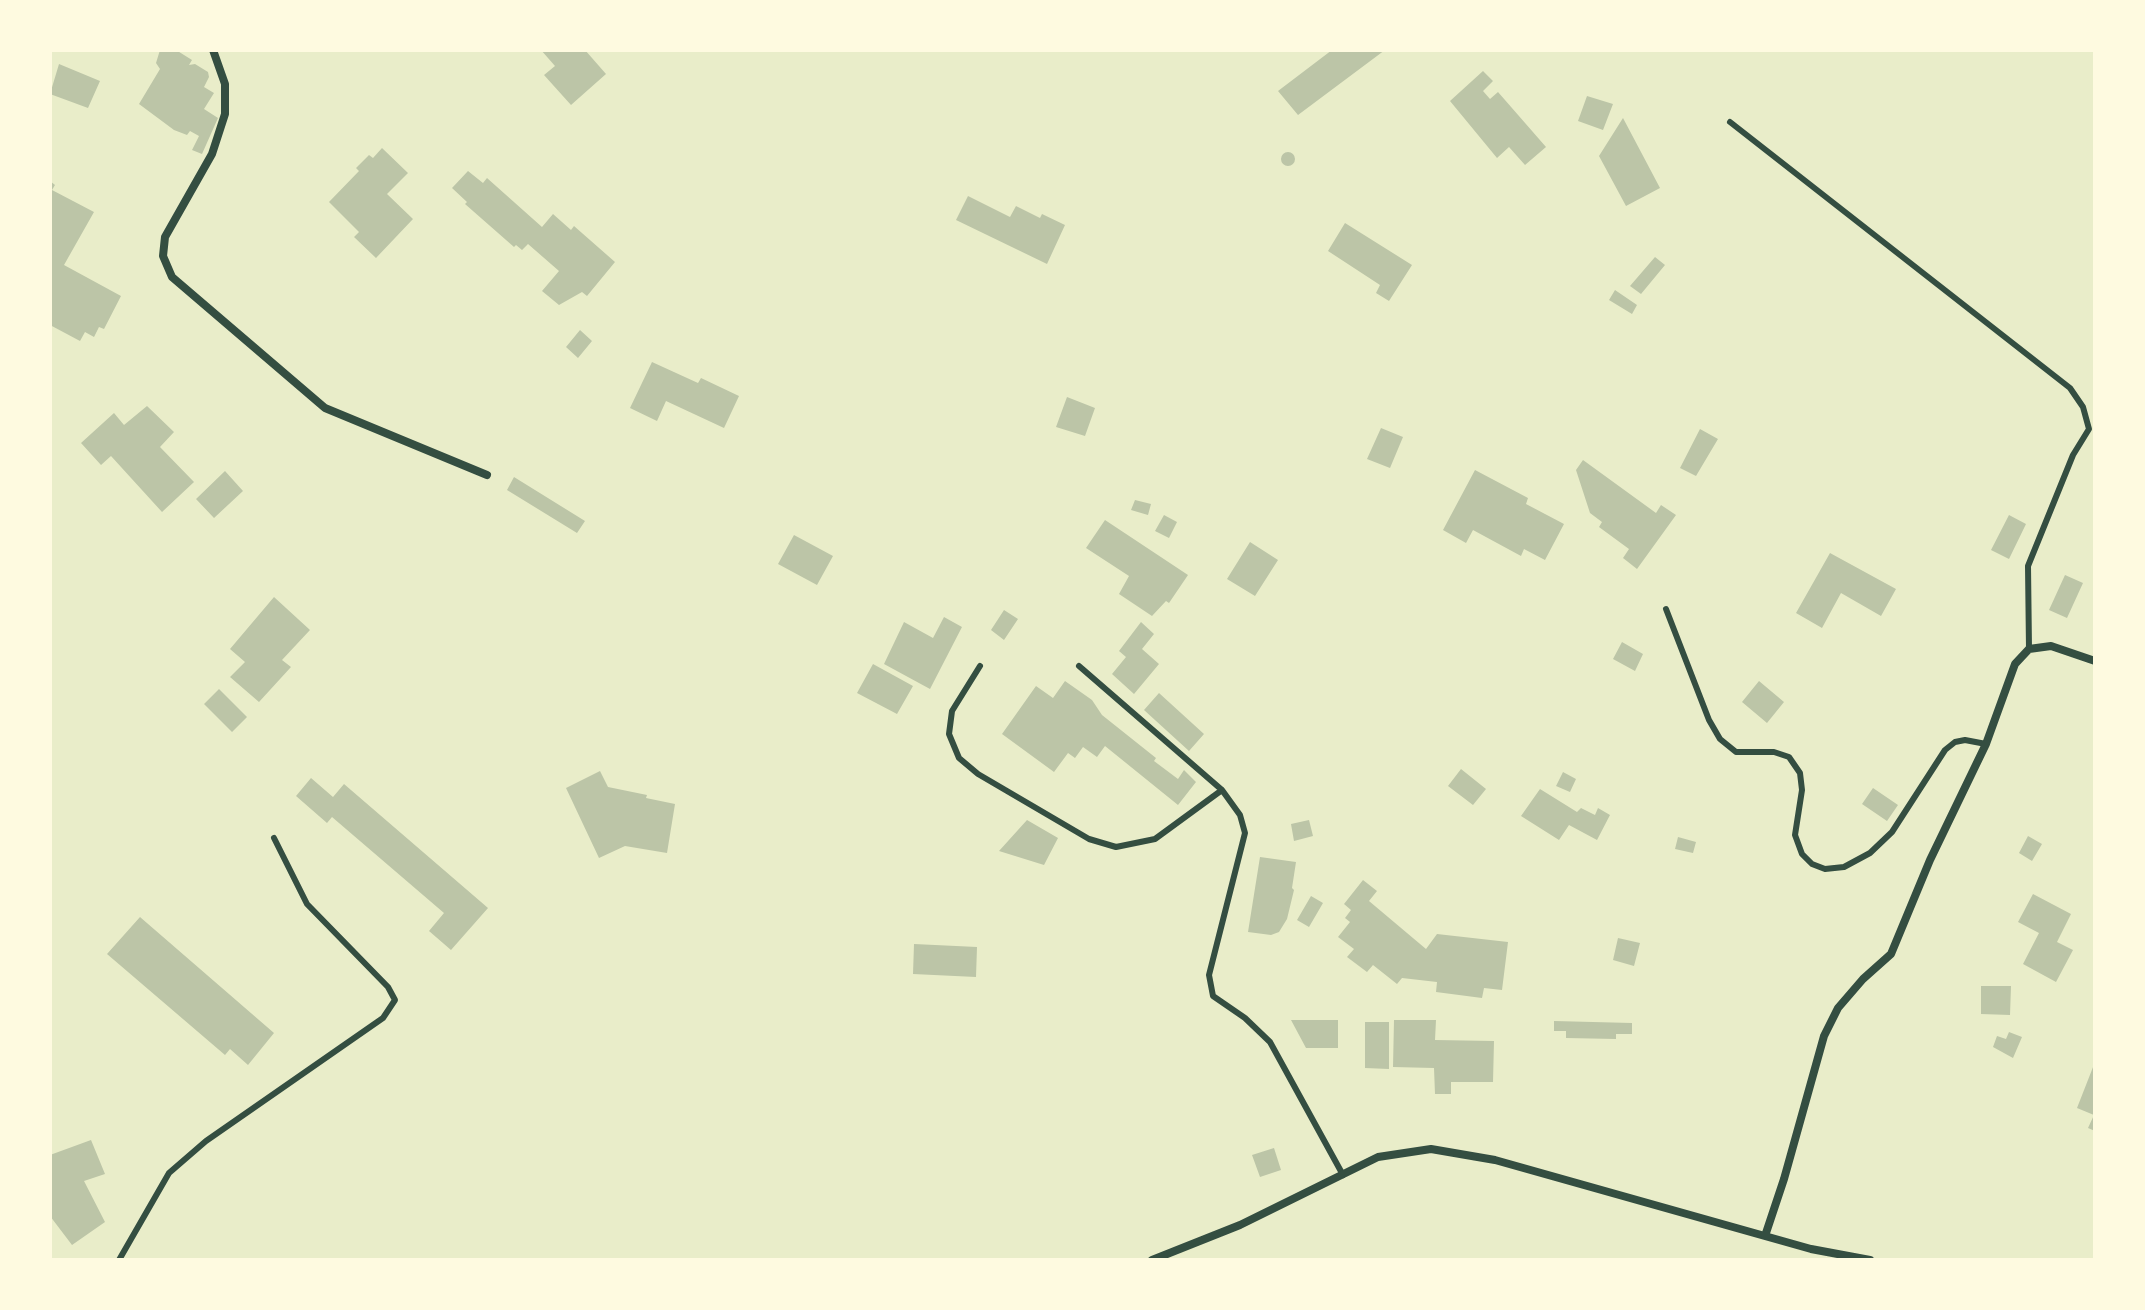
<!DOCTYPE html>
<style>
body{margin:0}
#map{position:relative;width:2145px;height:1310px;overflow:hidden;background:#e9edc9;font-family:"Public Sans",sans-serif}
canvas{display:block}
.frame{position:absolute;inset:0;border:52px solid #fefae0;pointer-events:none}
</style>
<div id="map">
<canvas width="2145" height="1310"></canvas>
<div class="frame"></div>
</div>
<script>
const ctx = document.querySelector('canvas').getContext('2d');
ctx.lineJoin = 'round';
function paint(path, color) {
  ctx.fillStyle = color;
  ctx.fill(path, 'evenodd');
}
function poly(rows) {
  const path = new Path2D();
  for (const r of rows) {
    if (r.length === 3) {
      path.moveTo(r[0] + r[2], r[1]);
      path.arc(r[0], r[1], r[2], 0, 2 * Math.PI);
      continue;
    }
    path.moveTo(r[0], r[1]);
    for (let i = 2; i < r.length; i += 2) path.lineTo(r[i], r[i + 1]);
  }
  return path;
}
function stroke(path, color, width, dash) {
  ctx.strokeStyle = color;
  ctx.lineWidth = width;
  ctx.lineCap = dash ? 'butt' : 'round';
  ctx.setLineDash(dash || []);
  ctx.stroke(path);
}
const building = poly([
 [160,50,176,50,192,60,189,65,195,64,208,72,209,77,204,87,214,93,204,109,218,118,202,154,192,150,199,136,190,131,187,135,174,130,139,104,160,69,156,63],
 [541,50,585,50,606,74,571,105,544,75,555,66],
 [1332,50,1385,50,1298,115,1278,91],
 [59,64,100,81,88,108,50,94],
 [1483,71,1493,81,1483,91,1490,99,1498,92,1546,147,1525,165,1509,147,1497,158,1450,101],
 [1587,96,1613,104,1603,130,1578,121],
 [1623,118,1660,188,1626,206,1599,156],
 [382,148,408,173,387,194,413,219,376,258,354,237,359,232,329,202,359,171,356,168,369,155,373,158],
 [1288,159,7],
 [468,171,483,183,487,178,542,227,553,214,571,230,574,226,615,262,587,296,582,292,559,305,542,291,559,271,528,244,522,250,516,245,514,247,465,204,467,202,452,188],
 [50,181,55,185,52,190,94,212,64,265,121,296,104,329,99,327,94,337,85,332,80,341,50,325],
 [968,196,1010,217,1016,206,1040,218,1042,214,1065,225,1047,264,956,220],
 [1345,223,1412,265,1389,301,1376,293,1380,285,1328,251],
 [1655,257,1665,265,1641,294,1630,286],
 [1615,290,1637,305,1632,314,1609,300],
 [580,330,592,341,578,358,566,347],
 [652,362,698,383,701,378,739,396,724,428,666,401,657,421,630,408],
 [1067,397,1095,408,1085,436,1056,427],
 [147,406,174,432,160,447,194,482,162,512,111,456,101,465,81,443,114,413,124,425],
 [1381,428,1403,437,1390,468,1367,459],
 [1700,429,1718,439,1696,476,1680,468],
 [1583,460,1656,513,1661,505,1676,515,1637,569,1623,558,1629,549,1599,527,1602,522,1590,513,1576,470],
 [1475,470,1528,498,1526,504,1564,524,1545,560,1524,549,1521,556,1473,530,1466,543,1443,530],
 [225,471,243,491,214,518,196,499],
 [514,477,585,521,577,533,507,490],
 [1135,500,1151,504,1148,515,1131,510],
 [1164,515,1177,522,1169,538,1155,531],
 [2009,515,2026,524,2009,559,1991,550],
 [1105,520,1188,575,1169,603,1166,601,1152,616,1119,594,1129,576,1086,548],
 [794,535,833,556,817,585,778,564],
 [1250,542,1278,560,1255,596,1227,579],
 [1830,553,1896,589,1881,616,1841,593,1822,628,1796,613],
 [2065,575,2083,583,2067,618,2049,610],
 [274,597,310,630,282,660,291,667,259,702,230,677,245,662,230,649],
 [1004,610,1018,619,1004,640,991,630],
 [944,617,962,627,930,689,884,664,904,622,933,638],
 [1141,622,1154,634,1142,649,1159,664,1134,694,1112,674,1126,657,1119,651],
 [1622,642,1643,654,1635,671,1613,659],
 [873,664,913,686,897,714,857,693],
 [1065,681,1092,700,1102,715,1156,758,1154,761,1178,779,1184,770,1196,782,1178,805,1105,746,1097,757,1083,747,1075,758,1068,753,1054,772,1002,734,1036,686,1053,698],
 [1759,681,1784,702,1767,723,1742,702],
 [219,689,247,717,232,732,204,704],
 [1159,693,1204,734,1189,751,1144,710],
 [1461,769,1486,789,1473,805,1448,786],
 [600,771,608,787,647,795,646,798,675,804,667,853,625,846,599,858,566,788],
 [1563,772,1576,779,1570,792,1556,786],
 [311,778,333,797,344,784,488,908,451,950,429,931,444,913,332,817,327,823,296,796],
 [1873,788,1898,805,1887,821,1862,804],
 [1540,789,1577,812,1581,808,1595,815,1598,808,1610,815,1597,840,1569,825,1559,840,1521,816],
 [1027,820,1058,838,1044,865,999,851],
 [1309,820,1313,836,1294,841,1291,824],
 [2028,836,2042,844,2032,861,2019,853],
 [1678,837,1696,842,1693,853,1675,849],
 [1260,857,1296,862,1292,888,1294,890,1287,919,1279,932,1271,935,1248,932],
 [1363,880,1377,891,1369,901,1426,949,1437,934,1508,942,1502,990,1484,988,1482,998,1436,992,1437,982,1402,978,1397,984,1373,965,1367,972,1347,957,1354,949,1338,937,1350,922,1345,918,1351,910,1344,904],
 [2033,894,2071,914,2057,942,2073,950,2056,982,2023,964,2039,933,2018,922],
 [1311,896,1323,903,1309,927,1297,920],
 [140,917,274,1033,248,1065,230,1049,225,1055,107,954],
 [1618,938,1640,943,1634,966,1613,960],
 [914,944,977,947,976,977,913,974],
 [1981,986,2011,986,2010,1015,1981,1014],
 [1291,1020,1338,1020,1338,1048,1306,1048],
 [1394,1020,1436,1020,1435,1040,1494,1041,1493,1082,1451,1082,1451,1094,1435,1094,1434,1068,1393,1067],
 [1554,1021,1632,1023,1632,1034,1616,1034,1616,1039,1566,1038,1566,1031,1554,1031],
 [1365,1022,1389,1022,1389,1069,1365,1068],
 [2009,1032,2022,1037,2013,1058,1993,1047,1997,1036,2006,1039],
 [2095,1062,2095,1131,2088,1128,2094,1115,2077,1108],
 [91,1140,105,1174,84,1181,105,1222,72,1245,50,1216,50,1155],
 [1274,1148,1281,1170,1260,1177,1252,1155]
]);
const service = poly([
 [1730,122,2070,388,2083,407,2089,429,2073,455,2028,566,2029,649],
 [1666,609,1709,720,1720,739,1736,752,1774,752,1789,757,1800,773,1802,790,1795,835,1802,854,1812,864,1825,869,1844,867,1870,853,1892,832,1945,750,1955,742,1965,740,1986,744],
 [980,666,952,711,949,734,959,758,978,774,1089,839,1116,847,1155,839,1222,790,1240,815,1245,833,1209,975,1213,996,1245,1018,1270,1042,1343,1175],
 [1079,666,1222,790],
 [119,1260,169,1173,206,1141,383,1018,395,1000,388,987,307,904,274,838]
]);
const minor = poly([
 [213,50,225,84,225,114,212,154,165,237,163,256,172,277,325,408,487,475],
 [1765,1236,1784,1179,1824,1036,1838,1008,1863,979,1891,954,1930,860,1986,744,2015,664,2029,649,2051,646,2095,661],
 [1152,1260,1240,1225,1378,1157,1431,1149,1495,1160,1811,1249,1870,1260]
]);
paint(building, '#bcc5a7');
stroke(service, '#344e41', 6);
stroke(minor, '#344e41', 8);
</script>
